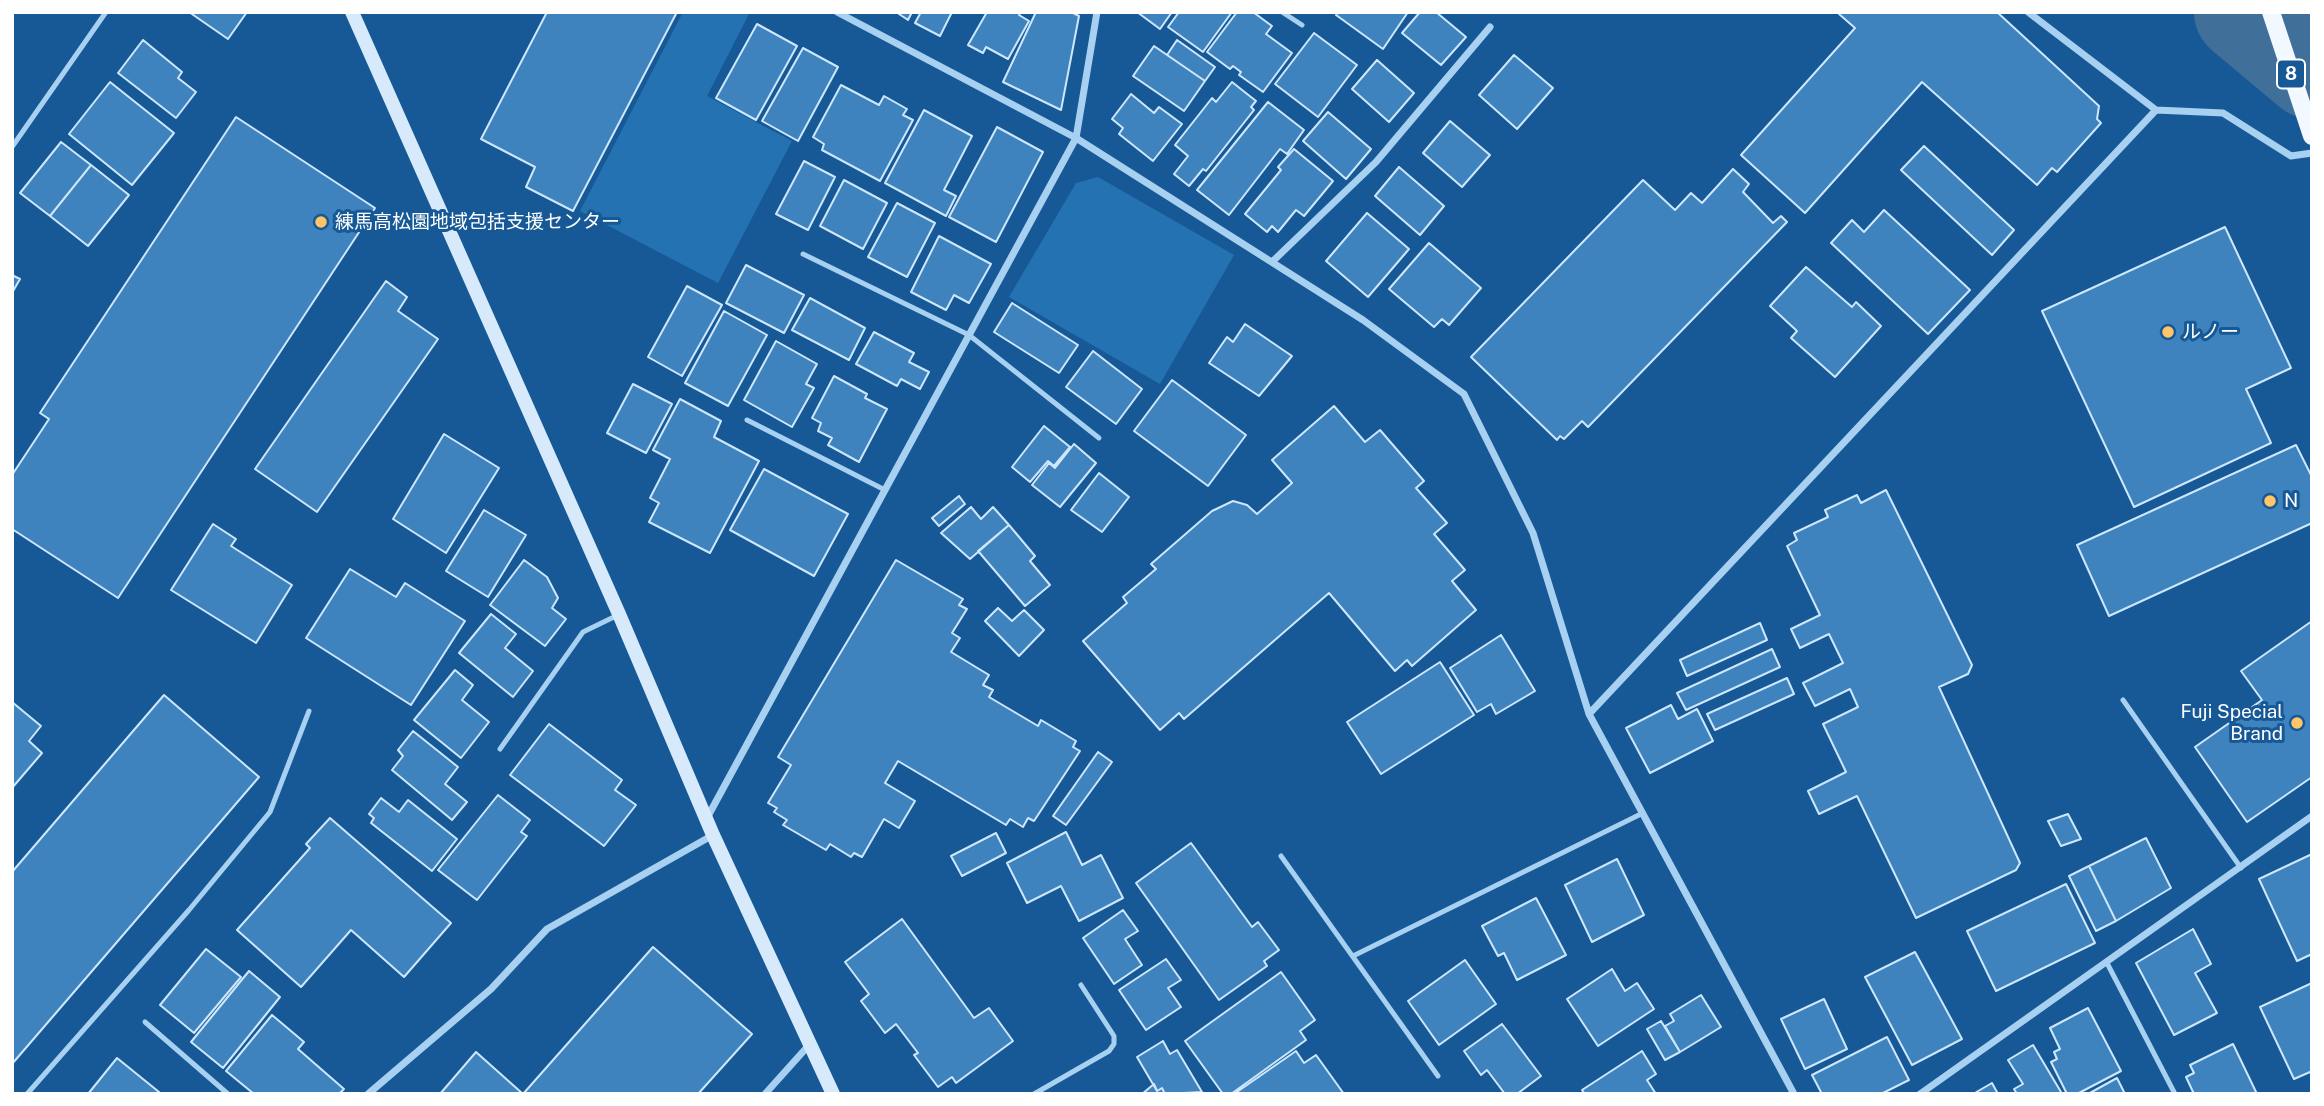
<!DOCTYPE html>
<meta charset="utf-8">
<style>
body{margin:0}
#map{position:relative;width:2324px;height:1106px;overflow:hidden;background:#165996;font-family:"Public Sans",sans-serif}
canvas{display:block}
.frame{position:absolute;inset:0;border:14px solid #fff;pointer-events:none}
</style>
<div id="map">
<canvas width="2324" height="1106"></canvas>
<div class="frame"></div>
</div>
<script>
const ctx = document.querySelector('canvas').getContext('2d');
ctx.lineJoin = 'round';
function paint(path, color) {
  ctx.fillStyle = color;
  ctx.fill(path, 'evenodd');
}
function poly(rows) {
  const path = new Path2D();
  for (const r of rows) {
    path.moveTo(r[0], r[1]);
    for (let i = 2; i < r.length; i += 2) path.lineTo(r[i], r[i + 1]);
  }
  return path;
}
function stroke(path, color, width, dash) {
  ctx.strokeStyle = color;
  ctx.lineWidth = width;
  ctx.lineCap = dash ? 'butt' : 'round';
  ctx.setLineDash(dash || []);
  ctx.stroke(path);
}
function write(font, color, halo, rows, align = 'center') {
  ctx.font = font + ' "Public Sans","Noto Sans JP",sans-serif';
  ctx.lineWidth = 6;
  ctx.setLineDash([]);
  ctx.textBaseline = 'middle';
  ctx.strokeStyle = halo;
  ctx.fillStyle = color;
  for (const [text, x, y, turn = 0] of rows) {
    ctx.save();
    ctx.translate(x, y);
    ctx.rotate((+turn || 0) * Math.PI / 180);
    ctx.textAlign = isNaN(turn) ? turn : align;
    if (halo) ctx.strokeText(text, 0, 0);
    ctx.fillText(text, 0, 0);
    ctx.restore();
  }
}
const green = poly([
 [683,12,750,12,707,96,792,141,718,283,580,211],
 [1098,177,1234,255,1160,384,1009,297,1076,183]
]);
const river = poly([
 [2244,12,2312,69]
]);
const building = poly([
 [189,12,247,12,228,39,189,12],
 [547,12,677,12,573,211,526,187,535,167,481,139,547,12],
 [896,12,912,12,908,20,896,12],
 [921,12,952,12,940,36,915,23,921,12],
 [987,12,1021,12,1019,15,1029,21,1008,59,986,47,983,53,968,45,987,12],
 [1036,12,1071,12,1079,16,1061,110,1003,82,1036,12],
 [1137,12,1172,12,1160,29,1137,12],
 [1179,12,1232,12,1203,52,1168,27,1179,12],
 [1237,12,1253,12,1272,26,1266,34,1292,53,1263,92,1239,75,1241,72,1233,66,1230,69,1207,52,1237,12],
 [1338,12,1408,12,1383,49,1336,15,1338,12],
 [1420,12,1436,12,1466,37,1441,65,1402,33,1420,12],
 [1841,12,1997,12,2099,106,2097,119,2101,123,2057,172,2052,168,2037,185,1922,82,1805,213,1741,155,1855,28,1839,14,1841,12],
 [757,24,797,46,756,120,716,98,757,24],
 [1314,33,1357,65,1318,117,1275,84,1314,33],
 [143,40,182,72,178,78,196,92,176,118,118,73,143,40],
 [1177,40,1215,67,1205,81,1167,55,1177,40],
 [1154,46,1205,81,1184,111,1133,76,1154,46],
 [803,48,838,67,798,141,762,121,803,48],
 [1514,55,1553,88,1517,129,1479,95,1514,55],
 [1377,60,1414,93,1389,122,1352,89,1377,60],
 [110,82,174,133,132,185,69,134,110,82],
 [1232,82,1256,101,1251,107,1254,110,1206,171,1203,169,1189,186,1174,174,1188,156,1175,145,1212,98,1216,102,1232,82],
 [841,85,879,105,884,96,907,109,903,115,913,120,880,181,822,150,824,144,813,137,841,85],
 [1131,94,1154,113,1159,107,1182,124,1153,161,1119,134,1123,128,1112,119,1131,94],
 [1268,102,1304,130,1287,154,1280,149,1229,215,1197,190,1268,102],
 [924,110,972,136,944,190,956,196,946,216,885,183,924,110],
 [1328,112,1371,149,1346,179,1303,141,1328,112],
 [236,117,375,208,118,598,12,529,12,475,49,419,40,413,236,117],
 [1450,121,1490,155,1462,187,1423,153,1450,121],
 [997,127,1043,152,996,242,949,217,997,127],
 [61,142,91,165,50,216,20,193,61,142],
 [1924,146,2014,230,1992,255,1901,170,1924,146],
 [1294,149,1333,181,1304,216,1296,210,1278,232,1272,226,1267,232,1245,214,1281,170,1278,167,1294,149],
 [804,161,835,177,808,230,776,214,804,161],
 [91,165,129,195,88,246,50,216,91,165],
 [1399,167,1444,206,1420,235,1375,196,1399,167],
 [1733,169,1749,184,1743,192,1773,223,1781,216,1787,222,1588,427,1582,421,1564,439,1560,436,1557,440,1471,357,1643,180,1675,210,1691,193,1702,203,1733,169],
 [844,180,887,203,863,249,820,226,844,180],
 [897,203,935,223,907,277,868,257,897,203],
 [1884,210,1970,290,1928,334,1831,243,1852,220,1864,232,1884,210],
 [1367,213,1409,249,1368,297,1326,261,1367,213],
 [2225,227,2291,368,2246,389,2271,443,2134,507,2042,311,2225,227],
 [939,236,991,264,969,303,954,295,946,310,911,292,939,236],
 [1429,243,1481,288,1449,325,1442,319,1434,327,1389,289,1429,243],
 [746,265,804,295,784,333,726,303,746,265],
 [1806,267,1852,307,1856,302,1881,326,1835,377,1791,338,1797,331,1770,306,1806,267],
 [12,275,20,279,12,293,12,275],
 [386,281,407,297,398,311,438,339,317,512,255,469,386,281],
 [687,286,722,305,682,376,648,357,687,286],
 [810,298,865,328,849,360,792,330,810,298],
 [1012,303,1078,345,1059,373,994,332,1012,303],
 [724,311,767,335,728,406,685,383,724,311],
 [1245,324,1292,356,1259,396,1209,363,1227,337,1233,342,1245,324],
 [874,332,914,353,909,362,929,372,920,389,901,379,897,386,856,364,874,332],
 [776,341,817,364,806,384,814,388,792,427,744,400,776,341],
 [1093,351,1142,389,1116,424,1066,387,1093,351],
 [834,376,867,394,865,398,887,409,859,462,828,445,832,438,818,431,821,423,812,418,834,376],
 [1172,380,1246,435,1208,486,1134,431,1172,380],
 [633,384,672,404,646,453,607,433,633,384],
 [680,399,721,421,714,437,759,461,710,553,649,522,659,503,650,498,670,459,653,450,680,399],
 [1334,406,1365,442,1380,430,1424,481,1416,488,1447,523,1434,534,1465,570,1452,581,1476,610,1412,666,1407,660,1395,671,1329,593,1184,719,1179,713,1160,730,1083,641,1127,603,1123,597,1156,569,1151,564,1212,511,1233,501,1247,505,1257,514,1292,483,1272,460,1334,406],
 [1044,426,1070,447,1054,466,1048,461,1030,482,1012,467,1044,426],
 [444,434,499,468,446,553,393,519,444,434],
 [1074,444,1096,463,1060,507,1032,485,1049,463,1055,468,1074,444],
 [2296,445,2312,477,2312,523,2109,616,2077,545,2296,445],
 [764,469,848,514,814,576,730,530,764,469],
 [1099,473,1129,497,1102,532,1071,510,1099,473],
 [1886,490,1972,665,1968,674,1939,687,2020,863,2016,870,1916,918,1857,796,1819,814,1808,791,1846,772,1823,724,1858,707,1850,689,1815,706,1803,683,1843,663,1829,634,1800,648,1791,629,1820,615,1787,546,1797,540,1794,533,1828,517,1825,510,1857,495,1861,503,1886,490],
 [959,496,965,504,939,526,932,518,959,496],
 [971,507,981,519,993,507,1009,525,970,559,941,533,971,507],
 [484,510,526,535,488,597,446,571,484,510],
 [213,524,236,539,231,546,292,585,256,643,171,590,213,524],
 [1009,525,1035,556,1030,561,1050,585,1025,606,978,551,1009,525],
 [524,560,547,577,558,598,552,608,566,619,545,646,490,605,524,560],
 [896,560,963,599,959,605,967,609,952,633,960,638,951,652,989,675,983,685,993,690,989,697,1038,726,1041,720,1076,741,1073,747,1080,751,1034,821,1028,818,1023,827,1010,819,1006,825,898,761,885,783,915,801,899,828,884,819,862,857,854,853,851,857,830,844,826,850,783,825,787,820,774,812,777,808,768,803,791,765,778,757,896,560],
 [350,569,396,597,405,583,465,621,411,705,306,638,350,569],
 [998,608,1012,621,1024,610,1044,630,1019,656,985,621,998,608],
 [491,614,516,634,505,648,533,671,513,697,459,653,491,614],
 [2312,621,2312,777,2247,822,2195,747,2262,700,2241,671,2312,621],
 [1760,623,1767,640,1687,676,1680,660,1760,623],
 [1501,635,1535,691,1496,714,1491,704,1477,712,1450,668,1501,635],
 [1772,649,1780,667,1686,710,1677,693,1772,649],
 [1440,662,1474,715,1381,774,1347,722,1440,662],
 [455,670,473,685,462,700,489,722,461,758,414,720,455,670],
 [1787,678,1794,694,1715,730,1707,714,1787,678],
 [164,695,259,777,12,1064,12,872,164,695],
 [12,702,41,726,29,741,42,753,12,788,12,702],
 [1671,705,1678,719,1697,709,1713,741,1650,773,1626,728,1671,705],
 [549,724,622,780,615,790,636,805,604,846,510,775,549,724],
 [413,731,458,767,445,784,467,802,452,820,392,770,403,756,398,750,413,731],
 [1098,752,1112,762,1066,825,1053,816,1098,752],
 [498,795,530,820,521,832,527,836,477,900,438,870,498,795],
 [381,798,399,812,408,800,457,839,432,871,371,823,374,818,369,814,381,798],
 [2068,814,2081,839,2061,846,2048,821,2068,814],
 [330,818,451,923,404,977,351,930,301,987,237,930,310,848,306,844,330,818],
 [1066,832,1082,865,1101,855,1123,898,1079,921,1061,886,1027,903,1007,863,1066,832],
 [996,833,1006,853,962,876,951,856,996,833],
 [2146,838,2171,888,2116,921,2089,866,2146,838],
 [1191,843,1252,927,1258,922,1279,950,1264,961,1267,966,1219,1000,1136,883,1191,843],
 [2312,854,2312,954,2297,961,2259,879,2312,854],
 [1617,859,1644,915,1592,942,1565,885,1617,859],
 [2089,866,2116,921,2096,931,2069,876,2089,866],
 [2066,884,2095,943,1996,991,1967,931,2066,884],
 [1536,898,1566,955,1517,980,1504,953,1498,956,1482,926,1536,898],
 [1123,910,1138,931,1125,939,1142,965,1114,984,1083,938,1123,910],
 [902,919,974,1018,989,1008,1013,1041,956,1083,952,1077,938,1087,914,1055,918,1053,896,1024,885,1033,861,1001,869,994,845,962,902,919],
 [2193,929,2211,964,2195,973,2217,1013,2174,1035,2136,963,2193,929],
 [653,947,752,1034,698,1094,440,1094,476,1052,523,1094,653,947],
 [206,949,241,977,194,1033,160,1005,206,949],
 [1915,952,1962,1039,1912,1065,1865,977,1915,952],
 [1166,959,1181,980,1168,988,1181,1007,1146,1030,1119,990,1166,959],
 [1465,960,1496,1004,1439,1045,1408,1001,1465,960],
 [1612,969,1625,991,1637,983,1654,1009,1598,1046,1567,999,1612,969],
 [249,971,280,997,223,1068,191,1042,249,971],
 [1281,972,1315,1020,1300,1031,1306,1040,1231,1094,1223,1094,1185,1041,1281,972],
 [2312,983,2312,1075,2310,1072,2294,1079,2260,1007,2312,983],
 [1701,995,1721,1027,1680,1052,1665,1026,1674,1021,1670,1014,1701,995],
 [1824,999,1847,1049,1805,1069,1781,1019,1824,999],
 [2088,1008,2121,1071,2077,1094,2067,1094,2051,1062,2057,1059,2054,1052,2060,1049,2050,1028,2088,1008],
 [272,1015,304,1042,298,1049,344,1089,339,1094,254,1094,226,1071,272,1015],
 [1661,1021,1680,1052,1665,1060,1647,1029,1661,1021],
 [1502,1024,1541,1076,1517,1094,1505,1094,1487,1070,1481,1075,1464,1051,1502,1024],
 [1887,1037,1909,1080,1881,1094,1822,1094,1812,1075,1887,1037],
 [1163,1041,1170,1054,1177,1050,1202,1092,1165,1094,1162,1088,1157,1091,1137,1057,1163,1041],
 [2233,1044,2257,1094,2194,1094,2186,1077,2194,1073,2190,1065,2233,1044],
 [2033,1045,2061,1092,2058,1094,2017,1094,2014,1089,2023,1084,2008,1060,2033,1045],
 [1296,1051,1304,1063,1316,1055,1344,1094,1234,1094,1296,1051],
 [1642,1051,1656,1074,1647,1080,1656,1094,1585,1094,1582,1090,1642,1051],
 [117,1058,159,1092,158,1094,88,1094,117,1058],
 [2117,1078,2125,1094,2088,1094,2117,1078],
 [1992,1083,1998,1094,1973,1094,1992,1083],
 [1154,1084,1157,1091,1162,1088,1165,1094,1142,1094,1154,1084]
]);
const lane = poly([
 [1282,12,1302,25],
 [12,147,106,12],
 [803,254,969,335,1099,438],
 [747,420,885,490],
 [2123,700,2241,868],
 [500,749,583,632,618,615],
 [1281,856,1438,1076],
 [1353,956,1643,813],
 [2107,963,2175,1094],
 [145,1022,228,1094],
 [27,1094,189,910,270,812,309,711],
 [1034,1094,1109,1051,1114,1044,1114,1036,1081,985]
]);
const street = poly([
 [837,12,1076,138,1363,320,1464,394,1533,533,1589,714,1794,1094],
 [2028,12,2156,110,2223,113,2291,156,2312,153],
 [1273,261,1376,162,1490,27],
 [1589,714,2156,110],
 [707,818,1076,138,1097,12],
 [368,1094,491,989,547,929,713,835],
 [765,1094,809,1045],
 [1920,1094,2312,816]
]);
const secondary = poly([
 [352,12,619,614,713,835,833,1094]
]);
const primary = poly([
 [2271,12,2312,136]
]);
const markers = [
 [321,222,7,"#ffc567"],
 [2168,332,7,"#ffc567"],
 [2270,501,7,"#ffc567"],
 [2297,723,7,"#ffc567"]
];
const shields = [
 [2291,74,28]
];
const shieldNames = [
 ["8",2291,74]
];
const poiNames = [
 ["練馬高松園地域包括支援センター",335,222],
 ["ルノー",2182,332],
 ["N",2284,501],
 ["Fuji Special",2283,712,"right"],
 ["Brand",2283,734,"right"]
];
paint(green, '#2572b2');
stroke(river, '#406f9a', 100);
paint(building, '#3e83bd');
stroke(building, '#cee7fc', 2);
stroke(lane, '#a7d0f1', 5);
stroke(street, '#a7d0f1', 7);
stroke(secondary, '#d6eafc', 14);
stroke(primary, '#f1f8ff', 18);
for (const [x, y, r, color] of markers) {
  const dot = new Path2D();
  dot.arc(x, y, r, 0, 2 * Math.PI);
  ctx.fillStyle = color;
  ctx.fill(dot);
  stroke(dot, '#165996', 2.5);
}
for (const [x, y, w] of shields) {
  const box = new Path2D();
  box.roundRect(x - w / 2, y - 14.5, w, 29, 5);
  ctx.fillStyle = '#165996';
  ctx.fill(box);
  stroke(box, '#fff', 2);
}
write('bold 18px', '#fff', null, shieldNames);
write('19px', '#fff', '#165996', poiNames, 'left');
</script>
